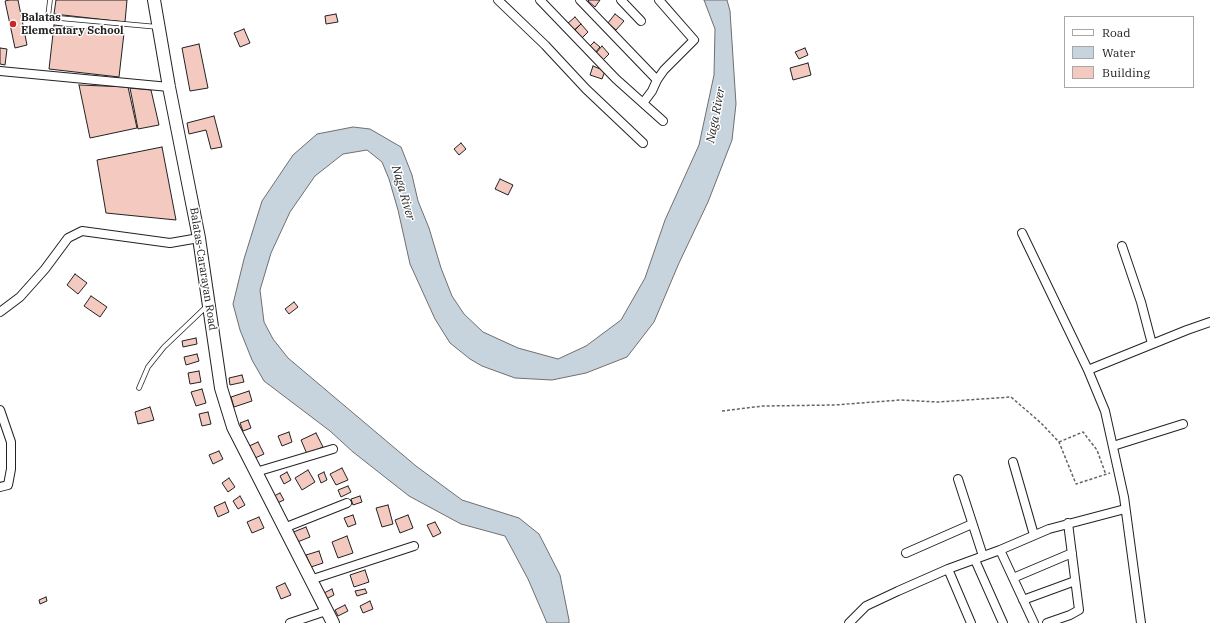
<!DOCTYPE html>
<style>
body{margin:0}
#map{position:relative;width:1210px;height:623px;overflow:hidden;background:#fff;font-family:"IBM Plex Serif",serif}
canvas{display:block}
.legend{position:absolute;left:1064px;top:16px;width:130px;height:72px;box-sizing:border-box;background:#fff;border:1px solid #a7a7a7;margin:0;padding:5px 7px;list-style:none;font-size:12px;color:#222}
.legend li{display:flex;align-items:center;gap:8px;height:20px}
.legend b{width:20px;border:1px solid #a7a7a7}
</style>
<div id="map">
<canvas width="1210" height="623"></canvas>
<ul class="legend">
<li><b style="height:5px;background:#fff"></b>Road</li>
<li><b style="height:11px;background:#c7d3dd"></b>Water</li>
<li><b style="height:11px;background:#f3c9c0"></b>Building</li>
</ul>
</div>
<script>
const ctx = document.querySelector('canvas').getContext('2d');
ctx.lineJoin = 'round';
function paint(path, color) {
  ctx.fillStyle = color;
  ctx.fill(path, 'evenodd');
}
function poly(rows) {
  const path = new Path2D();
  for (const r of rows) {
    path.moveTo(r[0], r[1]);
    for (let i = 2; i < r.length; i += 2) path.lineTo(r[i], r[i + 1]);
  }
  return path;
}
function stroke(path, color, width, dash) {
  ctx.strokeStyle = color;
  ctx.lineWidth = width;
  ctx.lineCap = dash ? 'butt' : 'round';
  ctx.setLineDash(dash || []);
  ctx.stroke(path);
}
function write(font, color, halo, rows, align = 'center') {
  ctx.font = font + ' "IBM Plex Serif",serif';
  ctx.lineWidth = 3;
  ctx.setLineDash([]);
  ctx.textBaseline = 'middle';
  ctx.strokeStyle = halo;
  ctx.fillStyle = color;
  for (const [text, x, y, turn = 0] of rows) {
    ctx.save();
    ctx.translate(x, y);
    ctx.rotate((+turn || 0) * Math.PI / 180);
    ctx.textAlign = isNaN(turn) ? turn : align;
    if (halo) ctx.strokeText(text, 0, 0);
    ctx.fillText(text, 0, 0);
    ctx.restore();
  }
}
const water = poly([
 [704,0,727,0,730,11,736,104,732,140,708,202,679,263,654,322,627,357,586,373,552,380,515,378,482,366,470,359,450,343,435,319,410,264,398,210,389,179,382,162,367,150,343,154,315,176,290,212,271,253,260,290,264,322,273,339,288,358,416,466,462,500,519,518,539,534,560,575,569,620,569,623,547,623,528,579,505,536,461,524,409,496,353,452,330,431,264,381,252,360,240,330,233,304,244,259,262,201,293,155,317,134,353,127,370,129,401,147,412,175,418,201,429,228,441,268,452,296,464,314,483,332,518,348,558,359,586,346,621,320,645,278,665,220,699,145,714,75,715,29,704,0]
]);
const building = poly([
 [9,0,18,0,27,45,15,48,5,1,9,0],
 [56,0,127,0,125,22,54,14,56,0],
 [589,0,600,0,595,7,588,1,589,0],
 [336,14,338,22,326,24,325,16,336,14],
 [615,14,624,21,616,30,608,23,615,14],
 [575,17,581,24,573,31,567,24,575,17],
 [581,24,588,32,582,38,575,30,581,24],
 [54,25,124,33,119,77,49,69,54,25],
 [244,29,250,43,240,47,234,33,244,29],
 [594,42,600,47,595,53,589,47,594,42],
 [199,44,208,88,190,91,182,48,199,44],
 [602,46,609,54,602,61,595,54,602,46],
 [0,48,7,49,5,65,0,64,0,48],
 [805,48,808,55,799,59,795,52,805,48],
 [808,63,811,75,793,80,790,68,808,63],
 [593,66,605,71,602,79,590,75,593,66],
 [79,85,128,87,137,128,90,138,79,85],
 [130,88,151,90,159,125,138,129,130,88],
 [214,116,222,147,211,149,206,130,189,134,187,123,214,116],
 [461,143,466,149,459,155,454,149,461,143],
 [162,147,176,220,106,213,97,160,162,147],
 [500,179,513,185,508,195,495,189,500,179],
 [75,274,87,283,78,294,67,285,75,274],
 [91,296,107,307,100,317,84,306,91,296],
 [294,302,298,307,289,314,285,309,294,302],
 [196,338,197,344,183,347,182,341,196,338],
 [197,354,199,361,186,365,184,357,197,354],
 [199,371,201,382,190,384,188,373,199,371],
 [242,375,244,382,230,385,229,378,242,375],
 [202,389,206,403,196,406,191,392,202,389],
 [249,391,252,401,234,407,231,397,249,391],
 [150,407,154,420,138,424,135,412,150,407],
 [208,412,211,424,202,426,199,414,208,412],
 [248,420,251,428,243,431,240,423,248,420],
 [289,432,292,442,282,446,278,436,289,432],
 [316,433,323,447,307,454,301,440,316,433],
 [258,442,264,454,253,459,247,447,258,442],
 [219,451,223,459,213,464,209,455,219,451],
 [342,468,348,480,336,485,330,474,342,468],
 [308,470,315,482,302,490,295,478,308,470],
 [287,472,291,480,284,484,280,476,287,472],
 [324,472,327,480,321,483,318,475,324,472],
 [229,478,235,487,228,492,222,483,229,478],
 [348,486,351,492,341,497,338,490,348,486],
 [280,493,284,500,275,504,272,497,280,493],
 [240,496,245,505,238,509,233,501,240,496],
 [360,496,362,502,353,505,351,499,360,496],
 [225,502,229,512,218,517,214,507,225,502],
 [388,505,393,524,382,527,376,508,388,505],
 [353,515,356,524,348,527,344,518,353,515],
 [408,515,413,528,400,533,395,520,408,515],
 [259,517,264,528,252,533,247,522,259,517],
 [435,522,441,533,433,537,427,525,435,522],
 [306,527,310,537,295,543,291,533,306,527],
 [347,536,353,553,338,558,332,542,347,536],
 [319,551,323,563,311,567,306,555,319,551],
 [365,570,369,582,354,587,350,575,365,570],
 [285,583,291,595,281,599,276,587,285,583],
 [332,589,334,595,326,599,324,593,332,589],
 [365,589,367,593,357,596,355,591,365,589],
 [46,597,47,601,40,604,39,600,46,597],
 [370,601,373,609,363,613,360,606,370,601],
 [345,605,348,611,338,616,335,610,345,605]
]);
const path = poly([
 [722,411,763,406,835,405,900,400,938,402,1011,397,1041,423,1059,442,1076,484,1110,473],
 [1059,442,1083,432,1097,450,1106,475]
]);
const lane = poly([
 [50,0,48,17,158,27],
 [139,388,148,367,164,347,207,306]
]);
const street = poly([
 [498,0,545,45,586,89,643,143],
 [540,0,616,79,663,121],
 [580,0,657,80,652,91,643,103],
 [621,0,641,21],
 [0,71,169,87],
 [657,80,664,70,694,40,659,0],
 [1022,233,1088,370,1105,411,1124,497,1141,623],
 [1122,246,1141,302,1152,344],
 [0,312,20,297,45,269,68,238,82,231,170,243,199,238],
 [1088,370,1187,330,1210,322],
 [0,410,11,442,11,469,8,485,0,487],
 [1113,446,1183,424],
 [1013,462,1034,535],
 [256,472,333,449],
 [958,479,983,556],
 [284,528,347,503],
 [1000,550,1034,623],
 [906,553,972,524],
 [975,560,1003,623],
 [1013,578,1072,553],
 [310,580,414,546],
 [1023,600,1075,581],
 [290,623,326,611],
 [849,623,866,606,898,591,948,569],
 [971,623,948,569,1000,550,1049,529,1125,509],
 [1047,623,1070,615,1079,610,1068,523]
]);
const secondary = poly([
 [154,0,169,87,199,238,221,388,233,427,333,623]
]);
const markers = [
 [13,24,4,"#c62828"]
];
const poiNames = [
 ["Balatas",21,18],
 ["Elementary School",21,31]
];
const streetNames = [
 ["Balatas-Cararayan Road",203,269,81]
];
const waterNames = [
 ["Naga River",716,115,-79],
 ["Naga River",403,193,74]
];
paint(water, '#c7d3dd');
stroke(water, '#6f6f6f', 1);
paint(building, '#f3c9c0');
stroke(building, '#222', 1);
stroke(lane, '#222', 5.5);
stroke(street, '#222', 10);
stroke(secondary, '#222', 14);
stroke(path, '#646464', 1.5, [3, 2]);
stroke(lane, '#fff', 4);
stroke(street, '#fff', 8);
stroke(secondary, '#fff', 12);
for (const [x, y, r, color] of markers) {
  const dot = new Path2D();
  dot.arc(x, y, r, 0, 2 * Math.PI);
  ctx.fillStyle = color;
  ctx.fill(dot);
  stroke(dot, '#fff', 1.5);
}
write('bold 11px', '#222', '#fff', poiNames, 'left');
write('11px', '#222', '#fff', streetNames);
write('italic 12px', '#222', '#fff', waterNames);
</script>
